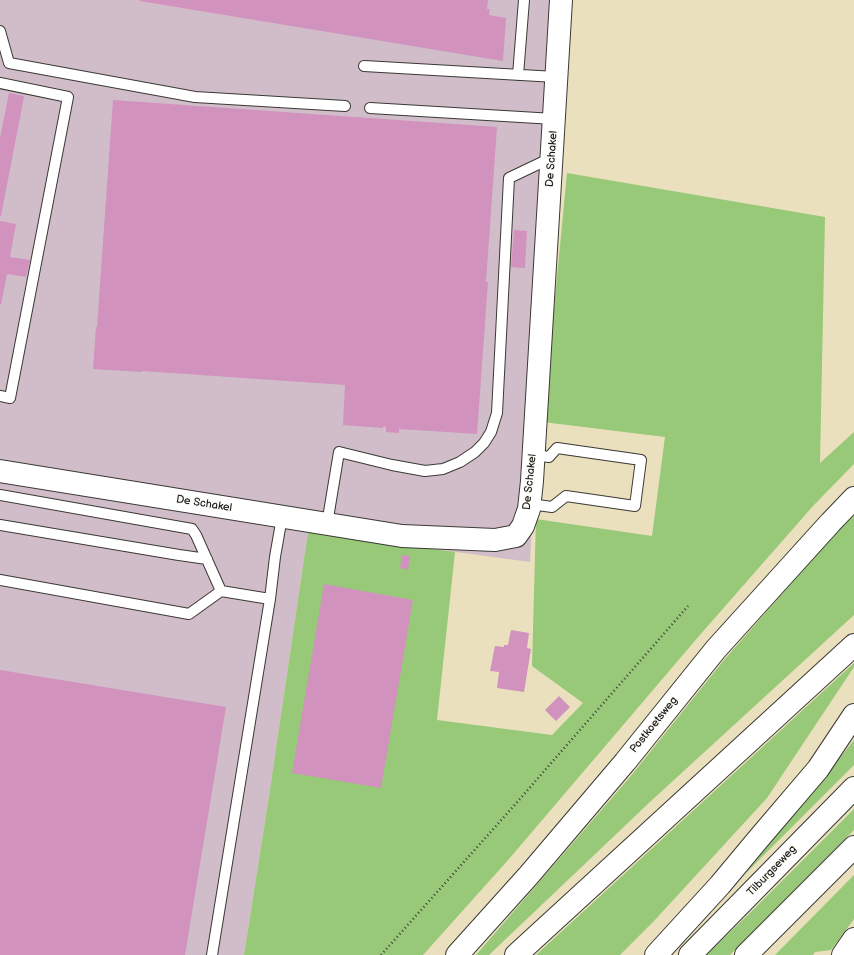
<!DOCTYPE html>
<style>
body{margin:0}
canvas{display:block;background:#eae0bd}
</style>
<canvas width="854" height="955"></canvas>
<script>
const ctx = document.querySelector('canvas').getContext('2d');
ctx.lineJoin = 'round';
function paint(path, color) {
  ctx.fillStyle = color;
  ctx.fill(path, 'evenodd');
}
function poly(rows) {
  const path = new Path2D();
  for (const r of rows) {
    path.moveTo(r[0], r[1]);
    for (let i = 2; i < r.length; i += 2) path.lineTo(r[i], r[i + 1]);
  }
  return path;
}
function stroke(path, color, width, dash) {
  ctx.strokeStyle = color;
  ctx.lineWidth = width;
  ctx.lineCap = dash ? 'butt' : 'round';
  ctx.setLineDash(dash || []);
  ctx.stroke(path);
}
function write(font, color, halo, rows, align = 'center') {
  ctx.font = font + ' "Balsamiq Sans",sans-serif';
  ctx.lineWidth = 3;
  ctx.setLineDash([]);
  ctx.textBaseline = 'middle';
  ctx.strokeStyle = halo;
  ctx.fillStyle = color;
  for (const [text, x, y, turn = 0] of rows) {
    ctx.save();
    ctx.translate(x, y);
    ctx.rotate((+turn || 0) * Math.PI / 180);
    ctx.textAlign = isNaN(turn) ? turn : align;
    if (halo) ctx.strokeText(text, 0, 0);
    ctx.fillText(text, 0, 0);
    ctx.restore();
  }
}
const industrial = poly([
 [0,0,556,0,530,562,308,532,269,796,244,955,0,955]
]);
const green = poly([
 [567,173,825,217,820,463,854,432,854,464,813,506,699,636,509,859,423,955,244,955,269,796,308,532,455,552,437,720,552,735,583,703,532,666,536,519,652,536,665,437,543,422],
 [854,515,854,615,651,801,489,955,476,955,630,777,724,660,840,528],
 [854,663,854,667,767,798,654,921,620,955,536,955],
 [854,740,854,765,745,874,825,776],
 [854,809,854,830,730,955,706,955,751,912],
 [854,875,854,919,831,950,815,952,813,955,775,955]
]);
const building = poly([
 [140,0,488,0,487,9,490,9,489,15,506,18,503,61,140,1],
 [9,93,24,96,24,97,1,216,0,216,0,138],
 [113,100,497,127,486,282,488,282,477,434,400,429,399,427,399,433,386,432,386,427,383,426,383,428,343,425,345,385,142,371,142,372,93,369,96,327,97,327],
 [0,221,16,224,10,257,30,260,26,277,7,274,1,305,0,304],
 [514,230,527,231,525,268,511,267],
 [402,555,410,556,408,570,400,568],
 [324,584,413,600,381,788,292,773],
 [511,630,529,633,527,648,531,649,524,692,497,688,499,672,490,671,495,646,504,647,504,645,508,645],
 [0,670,226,707,185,955,0,955],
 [559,696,570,707,556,721,545,710]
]);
const path = poly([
 [381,955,512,808,688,606]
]);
const service = poly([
 [0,31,9,63,195,97,345,106],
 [364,66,556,77],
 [518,75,524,0],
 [0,83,68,97,10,398,0,396],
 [370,108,554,119],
 [0,495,192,529,196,535,221,591,270,599,212,955],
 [530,504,552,507,566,496,635,506,641,460,557,448,549,457,534,455],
 [327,524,339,452,392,465,425,471,443,469,460,462,475,452,484,443,491,432,497,413,509,178,551,158],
 [0,525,179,555,207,559],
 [0,580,189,614,221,591],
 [270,599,275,557,282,517]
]);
const tertiary = poly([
 [0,471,402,536,495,540,516,536,523,526,529,509,532,481,561,0]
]);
const motorway = poly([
 [457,955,529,875,625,762,716,649,831,522,854,498],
 [516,955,854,645],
 [656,955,720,885,760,837,818,769,854,715],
 [690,955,854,788],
 [746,955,854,847],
 [843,955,854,939]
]);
const streetNames = [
 ["De Schakel",552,159,-86],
 ["De Schakel",530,482,-84],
 ["De Schakel",204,504,9],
 ["Postkoetsweg",654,725,-51],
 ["Tilburgseweg",772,871,-46]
];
paint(industrial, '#d1bdca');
paint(green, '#98c978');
paint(building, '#d192be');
stroke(service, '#3b3934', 12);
stroke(tertiary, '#3b3934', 24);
stroke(motorway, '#3b3934', 24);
stroke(path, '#3b3934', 2.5, [1, 3]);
stroke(service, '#fff', 10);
stroke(tertiary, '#fff', 22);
stroke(motorway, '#fff', 22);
write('11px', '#1c1c1c', '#fdfcf7', streetNames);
</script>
